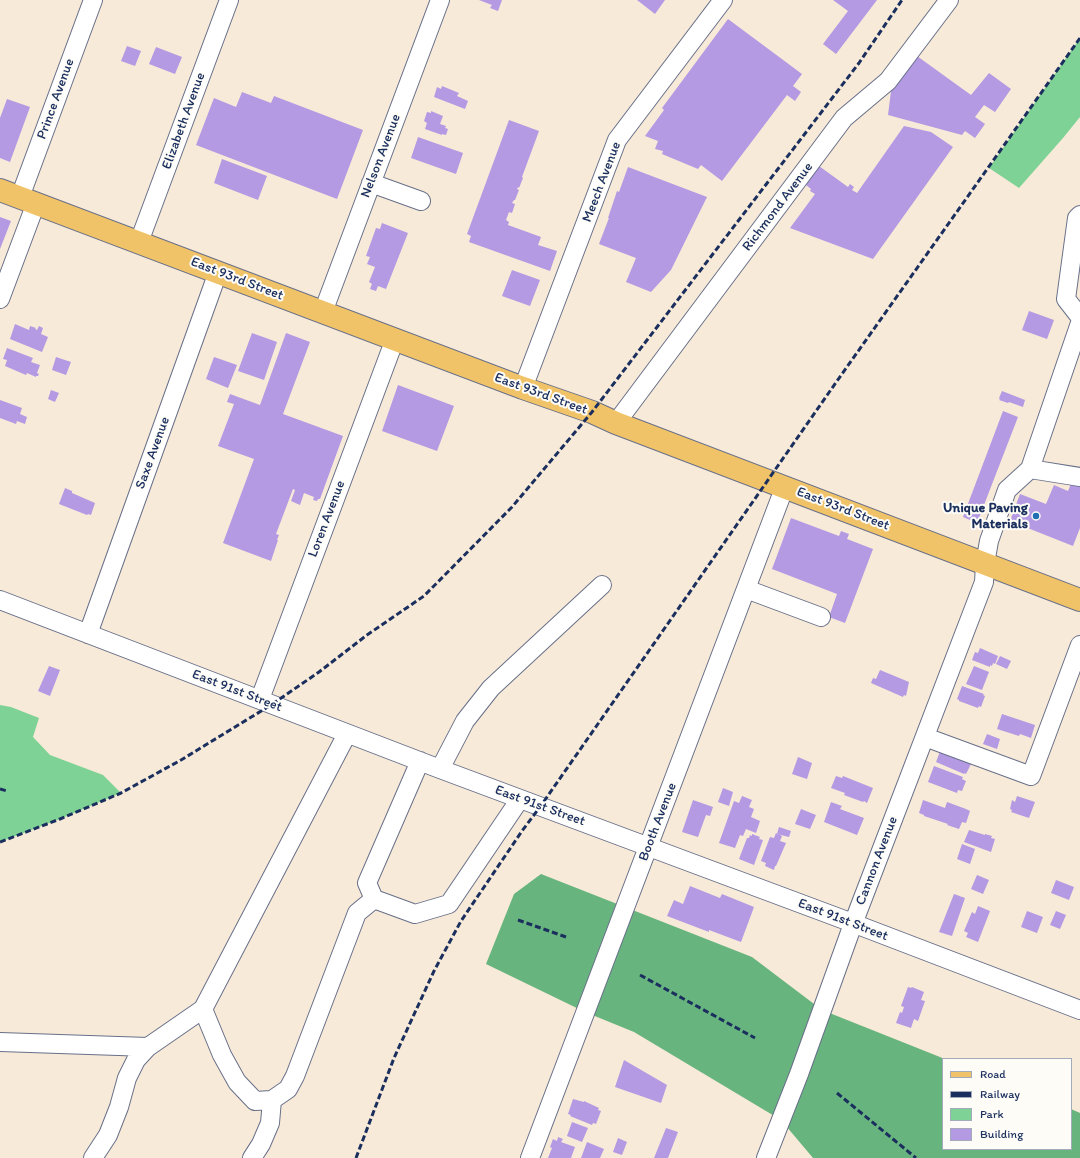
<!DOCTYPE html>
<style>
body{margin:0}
#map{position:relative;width:1080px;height:1158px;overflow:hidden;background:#f8ead8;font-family:Itim,sans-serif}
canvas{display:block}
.legend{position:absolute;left:942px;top:1058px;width:130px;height:92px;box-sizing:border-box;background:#fdfcf7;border:1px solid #a3aaba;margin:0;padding:5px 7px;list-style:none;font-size:12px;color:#1b2f5e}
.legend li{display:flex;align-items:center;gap:8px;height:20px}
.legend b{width:20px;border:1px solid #a3aaba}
</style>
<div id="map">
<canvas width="1080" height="1158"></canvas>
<ul class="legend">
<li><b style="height:5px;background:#f1c369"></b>Road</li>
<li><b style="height:5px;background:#1b2f5e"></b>Railway</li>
<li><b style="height:11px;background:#7fd295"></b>Park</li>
<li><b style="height:11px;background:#b499e3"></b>Building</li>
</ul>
</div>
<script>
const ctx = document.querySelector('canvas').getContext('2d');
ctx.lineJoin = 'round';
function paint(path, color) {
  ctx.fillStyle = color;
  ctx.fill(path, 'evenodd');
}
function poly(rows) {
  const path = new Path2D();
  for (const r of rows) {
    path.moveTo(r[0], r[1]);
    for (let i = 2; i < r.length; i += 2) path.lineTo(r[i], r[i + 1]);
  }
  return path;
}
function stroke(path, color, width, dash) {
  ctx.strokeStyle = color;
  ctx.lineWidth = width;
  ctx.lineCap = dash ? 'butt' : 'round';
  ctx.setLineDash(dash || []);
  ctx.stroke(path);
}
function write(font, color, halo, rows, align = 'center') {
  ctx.font = font + ' Itim,sans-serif';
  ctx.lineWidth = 4;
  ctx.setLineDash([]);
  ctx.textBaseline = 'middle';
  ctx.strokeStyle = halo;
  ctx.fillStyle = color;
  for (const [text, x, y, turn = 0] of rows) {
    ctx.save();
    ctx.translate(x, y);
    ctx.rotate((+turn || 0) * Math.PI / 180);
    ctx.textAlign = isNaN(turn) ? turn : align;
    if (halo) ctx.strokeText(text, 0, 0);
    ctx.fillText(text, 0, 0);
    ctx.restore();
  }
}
const green = poly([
 [1080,38,1080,117,1063,138,1019,188,989,168],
 [0,705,11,707,39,718,33,737,50,755,103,775,121,793,60,819,0,842]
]);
const forest = poly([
 [541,874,752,957,822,1010,945,1059,943,1059,943,1149,1071,1149,1071,1109,1080,1113,1080,1158,813,1158,781,1120,634,1032,585,1012,486,964,514,894]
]);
const building = poly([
 [479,0,502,0,498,11,490,8,492,5],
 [637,0,665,0,655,14],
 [833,0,877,0,836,54,823,44,848,11],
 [728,19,802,74,793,86,801,92,795,101,787,95,722,181,701,165,698,169,662,154,663,151,655,149,658,141,645,136,664,110,662,108],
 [127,46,141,51,135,66,121,61],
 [156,47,182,57,175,74,149,64],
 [917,56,971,95,989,73,1011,89,995,112,984,105,975,117,985,124,975,138,965,131,962,135,888,115,891,91],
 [442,86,459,93,457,96,468,101,465,109,434,97,437,87,441,89],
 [242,92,271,103,274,96,363,130,337,199,196,145,214,98,236,107],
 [7,99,30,107,10,162,0,158,0,118],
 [431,111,443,116,440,124,446,126,445,128,448,129,446,135,442,134,442,135,425,129,427,123,424,121,427,112,431,113],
 [509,120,539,131,522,177,523,178,519,188,518,187,517,189,519,190,515,200,514,200,512,203,515,204,512,213,509,212,506,220,509,222,508,225,541,237,538,245,557,251,550,271,469,242,471,236,467,234],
 [904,126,931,132,953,147,873,259,790,228,815,194,810,191,811,189,806,185,819,166,848,187,850,184,854,187,852,190,857,193],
 [418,137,463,153,456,174,411,158],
 [222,159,267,176,258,200,214,183],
 [628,167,707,197,671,270,651,292,626,282,636,258,599,244,609,218,608,218,617,191,619,192],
 [0,217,11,221,0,249],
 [382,223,408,233,386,289,378,286,376,291,370,289,372,284,369,282,375,267,367,264,370,257,366,256,376,228,380,229],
 [512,270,540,280,530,306,502,296],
 [1029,311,1054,320,1047,339,1022,330],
 [15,324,29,330,30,326,36,328,35,329,37,330,39,326,43,328,41,334,48,337,42,352,10,339],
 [252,333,277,342,264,380,238,371],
 [286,333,310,342,283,414,343,436,320,499,318,499,317,501,313,500,314,497,304,493,300,505,291,501,295,490,293,489,276,534,279,535,277,540,278,540,271,561,223,543,254,459,218,446,234,404,227,402,230,394,260,405],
 [7,348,33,358,31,362,40,365,37,373,39,374,38,376,36,376,36,377,27,373,26,375,5,366,7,360,3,359],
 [56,357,71,362,66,375,52,370],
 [214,357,237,365,228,388,206,379],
 [398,385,454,406,437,451,382,431],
 [51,390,59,393,55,402,48,399],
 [1002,391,1025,400,1023,407,1009,402,1008,403,999,400,1000,399,999,398],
 [0,400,22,408,20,414,27,417,25,424,17,421,16,424,0,418],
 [1003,411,1018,417,977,523,963,517],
 [1073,479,1080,482,1080,528,1073,546,1010,521,1020,494,1046,504,1054,485,1068,491],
 [65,488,72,491,72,493,95,503,91,515,88,514,87,515,59,504],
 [791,518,839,536,841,531,849,534,847,539,873,549,845,623,829,617,837,594,772,569],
 [980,648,998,656,995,664,993,663,992,666,990,665,990,667,972,660,975,652,978,653],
 [1000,656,1011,661,1007,669,996,664],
 [49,666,60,670,50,696,38,691],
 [974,666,989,672,982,690,966,684],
 [880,670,909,682,906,696,904,695,903,697,871,683,873,678,876,679],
 [962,686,984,694,983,695,985,696,981,707,979,706,978,708,959,701,959,700,957,699],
 [1002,714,1035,725,1031,738,1020,734,1019,736,997,729],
 [987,734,1000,739,997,749,983,744],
 [941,749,969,759,968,763,971,764,966,774,964,773,964,774,936,762],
 [798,757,812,763,807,779,792,774],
 [934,766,963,777,962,779,966,781,962,791,958,790,957,793,928,782],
 [836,776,842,778,843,776,873,788,867,803,864,801,863,802,844,795,845,793,831,788],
 [723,788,733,792,729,806,718,802],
 [742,796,752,800,749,807,754,809,751,817,760,821,756,833,746,829,743,836,740,835,735,848,719,843,734,801,739,803],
 [1017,796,1035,802,1029,818,1011,812,1012,810,1010,809,1012,800,1015,802],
 [693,800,713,807,710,816,706,815,698,837,682,832],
 [923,800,945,808,947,802,966,809,970,811,966,823,962,822,959,829,947,825,948,824,924,816,924,815,919,813],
 [831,802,842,806,840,809,864,818,857,835,824,822],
 [801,809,816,815,810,829,795,824],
 [779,827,791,831,789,837,777,834],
 [969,830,985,835,985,834,992,836,991,838,995,839,991,852,964,842],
 [776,833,782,836,780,841,786,843,776,866,775,866,774,870,765,866,766,863,761,861,770,837,774,838],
 [752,834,760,837,759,839,763,840,754,865,739,859,747,838,749,838,750,835,752,836],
 [962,844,975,849,970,864,957,859],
 [977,875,989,880,983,894,971,889],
 [1056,880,1074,887,1069,900,1051,893],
 [690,886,720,898,722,894,754,907,741,942,709,930,709,932,667,916,674,900,683,904],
 [954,894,965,898,952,936,939,932],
 [978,906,990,911,978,942,966,937,968,933,964,931,972,912,975,914],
 [1027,911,1043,917,1037,933,1021,927],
 [1056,911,1066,915,1060,929,1050,925],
 [908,987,911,988,912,987,924,992,921,1000,925,1001,918,1021,914,1019,911,1028,896,1023,900,1012,902,1013,904,1007,901,1006],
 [624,1060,667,1085,661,1103,615,1087],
 [573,1099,584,1102,584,1101,599,1108,598,1110,601,1111,596,1124,593,1123,592,1125,570,1116,571,1115,568,1114],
 [572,1122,588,1128,582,1142,567,1136],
 [666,1128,678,1132,668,1158,654,1158],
 [558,1137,563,1139,561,1142,575,1147,571,1158,548,1158,552,1148,550,1147,553,1139,557,1141],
 [618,1138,627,1142,622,1155,613,1152],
 [587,1142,604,1149,600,1158,581,1158]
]);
const minor = poly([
 [371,183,421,201],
 [20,197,93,0],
 [1080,215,1077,218,1066,299,1080,317],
 [139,242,229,0],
 [0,299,36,203],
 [323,312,440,0],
 [1080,323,1030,469,1080,477],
 [523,388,617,140,723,0],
 [616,423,844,118,888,81,949,0],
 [746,589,821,617],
 [0,600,440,769,842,919,1080,1010],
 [88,634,218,272],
 [260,699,395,339],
 [347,734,203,1009,222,1055,237,1082,255,1101,272,1100,288,1089,295,1076,357,913,374,899],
 [925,737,1031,776,1080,645],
 [420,761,367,883,374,899,415,914,449,904,520,799],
 [440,769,465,721,491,688,602,585],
 [0,1042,148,1047],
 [93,1158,108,1135,119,1107,127,1078,136,1060,148,1047,203,1009],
 [252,1158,261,1144,270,1123,272,1100],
 [530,1158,785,486],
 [766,1158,799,1074,853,924,984,582,985,564,989,541,1007,490,1030,469]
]);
const major = poly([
 [0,190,523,388,592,412,616,423,1080,600]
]);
const rail = poly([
 [0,789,7,791],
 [0,842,60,819,121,793,181,760,271,705,319,672,367,635,424,596,512,507,592,412,859,63,902,0],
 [518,920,566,937],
 [640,975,755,1038],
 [837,1093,916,1158],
 [356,1158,394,1058,434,971,461,921,522,831,540,807,837,381,1080,38]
]);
const markers = [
 [1036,516,4,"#1f6fb2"]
];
const streetNames = [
 ["Prince Avenue",56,99,-70],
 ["Elizabeth Avenue",184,121,-70],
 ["Nelson Avenue",381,156,-69],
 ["Meech Avenue",602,182,-69],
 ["Richmond Avenue",778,207,-53],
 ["East 93rd Street",237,279,21],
 ["East 93rd Street",541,394,20],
 ["Saxe Avenue",153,453,-70],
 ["East 93rd Street",843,509,21],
 ["Loren Avenue",327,519,-69],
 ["East 91st Street",237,691,21],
 ["East 91st Street",540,806,20],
 ["Booth Avenue",658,822,-69],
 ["Cannon Avenue",877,861,-69],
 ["East 91st Street",843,920,21]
];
const poiNames = [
 ["Unique Paving",1028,508],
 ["Materials",1028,524]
];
paint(green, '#7fd295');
paint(forest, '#67b47e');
paint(building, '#b499e3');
stroke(minor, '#687089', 20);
stroke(major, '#687089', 24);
stroke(minor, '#fff', 18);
stroke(major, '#f1c369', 22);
stroke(rail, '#1b2f5e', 3, [6, 3]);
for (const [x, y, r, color] of markers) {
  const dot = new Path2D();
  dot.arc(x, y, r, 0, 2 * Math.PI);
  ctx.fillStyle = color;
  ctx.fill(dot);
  stroke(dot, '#fdfcf7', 1.5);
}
write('14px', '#1b2f5e', '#fdfcf7', streetNames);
write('bold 14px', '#1b2f5e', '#fdfcf7', poiNames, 'right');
</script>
